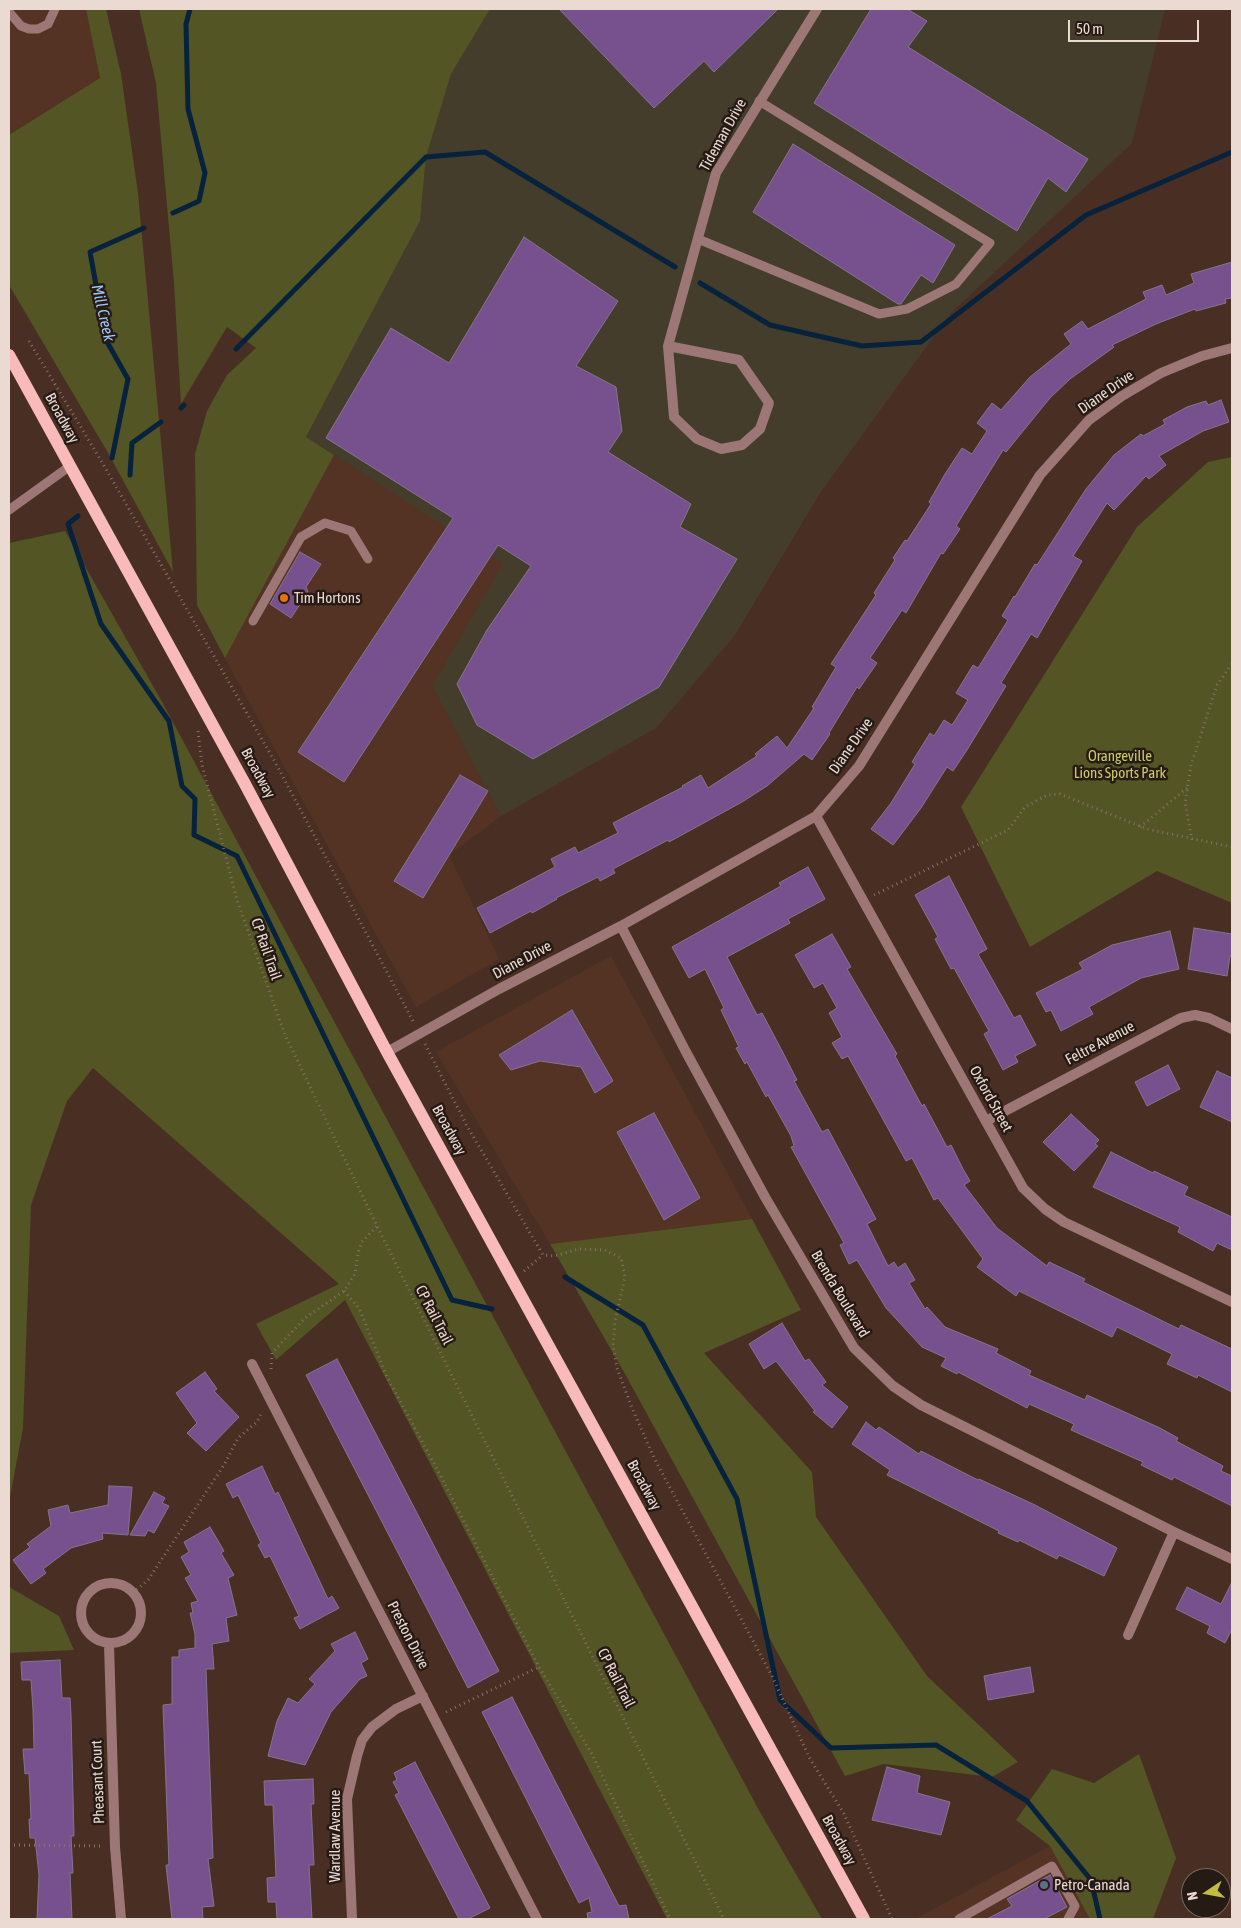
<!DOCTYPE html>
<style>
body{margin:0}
#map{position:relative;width:1241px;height:1928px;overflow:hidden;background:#492f23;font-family:"Asap Condensed",sans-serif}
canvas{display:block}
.frame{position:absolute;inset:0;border:10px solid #ebdad2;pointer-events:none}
.north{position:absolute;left:1181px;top:1868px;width:50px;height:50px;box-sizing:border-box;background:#261a15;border:1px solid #756761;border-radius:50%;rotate:258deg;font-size:14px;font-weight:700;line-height:20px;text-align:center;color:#ebdad2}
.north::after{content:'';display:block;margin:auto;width:18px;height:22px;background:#c2bd3f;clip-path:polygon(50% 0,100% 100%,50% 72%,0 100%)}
.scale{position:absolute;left:1068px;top:20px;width:131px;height:22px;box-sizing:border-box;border:2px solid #ebdad2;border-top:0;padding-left:6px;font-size:15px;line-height:18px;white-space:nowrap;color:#ebdad2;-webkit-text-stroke:4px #261a15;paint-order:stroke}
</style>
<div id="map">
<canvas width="1241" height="1928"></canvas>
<div class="frame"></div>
<div class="north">N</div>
<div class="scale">50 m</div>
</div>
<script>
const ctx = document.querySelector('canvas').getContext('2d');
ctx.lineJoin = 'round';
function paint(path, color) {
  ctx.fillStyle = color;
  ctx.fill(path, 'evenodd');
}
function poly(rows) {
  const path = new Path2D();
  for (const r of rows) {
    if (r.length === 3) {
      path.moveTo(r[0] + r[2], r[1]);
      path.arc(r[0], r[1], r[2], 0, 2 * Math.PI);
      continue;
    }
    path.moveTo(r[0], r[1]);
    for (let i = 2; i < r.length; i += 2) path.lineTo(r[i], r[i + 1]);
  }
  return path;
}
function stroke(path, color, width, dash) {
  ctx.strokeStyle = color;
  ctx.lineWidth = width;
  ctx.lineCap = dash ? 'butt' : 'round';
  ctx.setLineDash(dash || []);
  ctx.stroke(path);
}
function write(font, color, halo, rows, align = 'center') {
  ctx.font = font + ' "Asap Condensed",sans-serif';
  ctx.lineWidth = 5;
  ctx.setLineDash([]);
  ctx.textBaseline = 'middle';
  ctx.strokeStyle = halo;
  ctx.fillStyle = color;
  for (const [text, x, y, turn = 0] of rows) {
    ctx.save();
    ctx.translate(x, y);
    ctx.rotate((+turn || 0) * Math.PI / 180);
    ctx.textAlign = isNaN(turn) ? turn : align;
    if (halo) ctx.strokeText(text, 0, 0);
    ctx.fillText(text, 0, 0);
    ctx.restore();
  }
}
const built = poly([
 [9,9,86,9,100,78,9,135],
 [334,455,504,564,432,686,501,816,449,855,499,959,416,1007,225,658],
 [611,956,752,1219,550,1244,436,1052],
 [1050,1846,1090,1919,915,1919]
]);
const industrial = poly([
 [490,9,1165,9,1132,143,950,314,820,493,735,635,656,728,501,816,432,686,503,564,306,437,420,221,426,157,451,74]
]);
const green = poly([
 [86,9,106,9,121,74,138,193,173,572,107,451,9,285,9,135,100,78],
 [139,9,490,9,451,74,426,157,420,221,306,437,334,455,225,658,197,605,195,454,207,411,227,375,256,348,227,327,181,404,174,283,156,83],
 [1232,457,1232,903,1157,871,1030,947,961,807,1137,527,1208,462],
 [65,531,161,700,760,1812,822,1919,667,1919,345,1300,276,1360,256,1324,339,1284,93,1068,67,1101,31,1205,23,1428,9,1502,9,543],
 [752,1219,801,1310,704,1353,812,1472,816,1517,927,1676,1018,1762,992,1777,884,1764,845,1776,624,1372,550,1244],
 [9,1587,59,1616,74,1650,9,1653],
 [1139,1754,1176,1858,1153,1919,1090,1919,1050,1846,1016,1820,1052,1769,1094,1783]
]);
const stream = poly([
 [173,213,199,201,205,173,188,109,186,24,190,9],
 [700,283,770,325,862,346,921,342,1086,215,1232,152],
 [236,349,426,157,485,152,675,267],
 [181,408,184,405],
 [112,458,128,379,106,340,90,252,144,228],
 [130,475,132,443,161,422],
 [78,516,68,524,101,624,169,721,182,786,195,799,194,835,237,856,452,1300,492,1309],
 [565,1277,643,1325,737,1499,780,1700,831,1748,936,1745,1027,1801,1091,1880,1100,1919]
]);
const building = poly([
 [559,9,778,9,714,72,704,61,654,108,559,9],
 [871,9,907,9,927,21,908,47,1088,159,1066,192,1048,178,1017,231,814,103,871,9],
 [793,144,955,245,933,283,921,275,901,304,898,304,753,212,793,144],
 [524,237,618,301,576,366,616,387,622,431,608,452,691,504,680,527,737,559,659,687,533,759,477,725,457,684,487,630,531,566,498,545,344,782,298,752,453,518,326,438,391,328,449,363,524,237],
 [1232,262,1232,298,1225,299,1226,303,1196,311,1195,309,1156,324,1112,345,1114,347,1070,379,1050,398,1006,452,1003,450,956,526,960,529,943,554,941,553,906,613,902,610,870,658,877,663,859,689,857,687,829,733,830,734,812,760,804,754,767,786,742,802,669,842,668,840,613,869,615,873,600,881,598,877,556,898,557,899,532,913,531,911,490,933,477,908,555,867,551,859,575,847,578,853,618,833,613,823,683,787,682,786,701,775,708,788,757,756,755,754,777,736,787,748,814,708,812,707,836,667,831,664,876,595,874,593,895,560,893,558,905,540,907,541,931,504,929,502,945,474,962,448,972,454,987,431,977,423,992,403,1001,410,1030,377,1071,344,1064,334,1082,321,1088,329,1146,299,1143,292,1162,285,1166,295,1194,283,1191,274,1232,262],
 [1221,400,1229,422,1203,431,1159,456,1166,465,1149,479,1146,476,1114,510,1107,503,1073,556,1082,561,1037,638,1031,634,1001,683,1006,686,967,750,953,771,947,767,921,808,893,845,871,829,891,803,915,764,912,762,930,733,934,736,944,720,952,725,968,700,956,693,973,665,978,668,1008,620,1002,616,1014,596,1015,597,1035,564,1037,565,1086,489,1114,455,1141,434,1143,436,1165,424,1163,420,1187,407,1206,401,1208,405,1221,400],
 [300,552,321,564,306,587,308,592,291,618,270,604,300,552],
 [460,775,488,791,423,898,394,881,460,775],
 [808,867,825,899,788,919,790,923,727,957,757,1015,762,1013,779,1045,797,1080,794,1081,822,1132,828,1129,876,1219,867,1224,888,1266,894,1262,898,1268,905,1263,915,1280,909,1283,925,1309,927,1307,945,1327,998,1349,996,1353,1031,1371,1029,1375,1085,1400,1087,1395,1160,1428,1178,1438,1176,1441,1223,1466,1221,1471,1232,1476,1232,1506,1174,1477,1172,1480,1141,1465,1143,1462,1071,1430,1074,1424,1029,1404,1027,1408,958,1372,957,1374,941,1366,946,1358,922,1347,886,1308,857,1260,849,1264,840,1245,844,1243,791,1147,794,1146,791,1136,768,1095,766,1097,747,1062,745,1064,736,1048,739,1047,721,1010,724,1008,705,969,689,978,672,947,781,886,779,883,808,867],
 [949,876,987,949,978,954,1014,1018,1020,1015,1036,1045,1015,1056,1018,1062,1003,1070,984,1034,989,1031,954,968,951,969,935,939,938,937,915,895,949,876],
 [1194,928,1232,934,1232,956,1230,956,1227,976,1188,969,1194,928],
 [1170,931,1179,969,1141,978,1089,1007,1093,1014,1061,1031,1051,1010,1046,1012,1036,993,1083,969,1079,963,1112,945,1170,931],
 [832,934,851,967,847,969,897,1054,895,1056,922,1106,924,1104,947,1147,951,1145,963,1169,970,1181,964,1185,997,1228,1047,1266,1049,1262,1085,1279,1083,1282,1179,1329,1181,1325,1232,1349,1232,1392,1198,1375,1197,1378,1167,1364,1172,1354,1117,1327,1112,1337,1019,1291,1016,1296,977,1267,983,1259,938,1198,934,1200,912,1158,906,1161,848,1056,842,1059,832,1043,842,1037,829,1013,837,1008,823,983,814,988,795,955,832,934],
 [572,1010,613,1081,595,1093,581,1067,540,1061,511,1070,499,1055,572,1010],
 [1168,1065,1180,1089,1147,1106,1135,1082,1168,1065],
 [1217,1071,1232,1078,1232,1122,1200,1107,1217,1071],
 [654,1113,700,1198,664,1220,617,1132,654,1113],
 [1071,1114,1099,1140,1095,1144,1098,1146,1074,1171,1043,1142,1071,1114],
 [1111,1152,1153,1173,1154,1171,1188,1187,1184,1195,1232,1217,1232,1250,1217,1243,1213,1251,1178,1232,1180,1227,1093,1187,1111,1152],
 [782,1323,805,1361,809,1359,826,1382,822,1385,848,1407,832,1428,813,1412,815,1411,776,1361,764,1369,749,1344,782,1323],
 [337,1359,499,1671,468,1688,306,1375,337,1359],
 [205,1372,217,1389,214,1391,239,1417,206,1451,187,1433,197,1423,176,1393,205,1372],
 [866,1422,876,1430,879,1427,919,1454,921,1451,978,1480,979,1479,1035,1505,1117,1548,1104,1576,1059,1555,1057,1559,1019,1540,1018,1542,998,1533,999,1531,887,1475,890,1470,852,1444,866,1422],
 [262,1466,275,1494,278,1492,328,1599,332,1596,339,1608,300,1629,294,1618,299,1616,270,1556,265,1558,258,1545,261,1543,238,1495,233,1498,226,1484,262,1466],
 [109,1486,132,1487,128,1535,102,1533,103,1539,71,1548,43,1569,46,1573,31,1584,13,1560,30,1547,27,1544,51,1526,48,1510,68,1505,70,1513,108,1505,109,1486],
 [154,1492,165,1498,162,1503,169,1506,154,1533,148,1530,145,1536,130,1535,154,1492],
 [210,1527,224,1551,221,1553,234,1575,228,1578,237,1615,226,1618,229,1641,212,1644,214,1669,206,1669,213,1858,208,1859,214,1906,202,1907,203,1919,172,1919,166,1865,169,1865,163,1705,172,1704,172,1657,179,1657,179,1650,195,1648,195,1634,190,1613,193,1613,191,1603,198,1601,185,1578,191,1575,181,1557,189,1552,184,1542,210,1527],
 [1232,1582,1232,1629,1225,1643,1207,1633,1210,1626,1176,1609,1187,1587,1221,1604,1232,1582],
 [355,1632,368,1659,361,1663,367,1676,360,1679,331,1712,305,1765,268,1756,277,1721,288,1698,298,1703,315,1684,309,1679,335,1651,331,1644,355,1632],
 [60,1660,62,1698,70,1698,71,1715,74,1836,71,1836,73,1873,70,1873,72,1919,37,1919,39,1875,35,1838,30,1838,29,1819,31,1819,29,1773,25,1774,23,1749,34,1749,33,1710,31,1680,22,1680,21,1662,60,1660],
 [1030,1667,1034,1692,988,1700,984,1676,1030,1667],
 [512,1697,619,1906,626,1905,629,1919,588,1919,587,1913,592,1912,589,1898,579,1903,482,1712,512,1697],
 [415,1762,490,1908,468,1919,459,1919,395,1795,399,1793,393,1782,397,1780,394,1773,415,1762],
 [887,1767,920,1776,917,1793,950,1802,941,1835,872,1820,887,1767],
 [313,1779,314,1804,311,1804,314,1865,309,1865,312,1919,277,1919,276,1902,268,1902,267,1878,276,1877,273,1805,265,1805,264,1781,313,1779],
 [1050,1875,1067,1907,1044,1919,987,1919,1012,1906,1007,1899,1050,1875]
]);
const path = poly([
 [29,341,103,464,275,762,414,1023],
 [198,731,202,765,237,900,285,1035,377,1226,724,1919],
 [1140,827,1187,788],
 [1192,840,1185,803,1191,765,1217,685,1232,664],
 [874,895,1008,830,1025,807,1047,795,1060,794,1147,829,1232,847],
 [425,1044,467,1126,543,1255,555,1256,578,1249,605,1250,621,1258,625,1277,615,1321,613,1346,617,1368,632,1408,655,1460,772,1676,809,1757,844,1814,892,1919],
 [524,1271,543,1255],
 [344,1291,359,1308,387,1377,437,1469,539,1667,592,1754,670,1919],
 [271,1369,272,1353,305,1318,344,1291,355,1274,358,1253,362,1242,377,1226],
 [133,1593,148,1580,224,1465,238,1438,257,1422,262,1412],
 [446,1712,539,1667],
 [9,1845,103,1846]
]);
const lane = poly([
 [9,12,21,26,29,29,38,29,48,24,55,9],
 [698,239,879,314,907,309,956,284,990,243,759,101],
 [9,510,70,466],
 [253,621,301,537,325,523,351,531,368,559],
 [959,1919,1052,1866,1075,1906,1068,1919]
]);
const street = poly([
 [668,346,739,360,769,403,760,429,742,445,721,449,697,439,674,417,668,346,716,173,817,9],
 [816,816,1023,1188,1045,1209,1064,1222,1232,1302],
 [621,926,686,1052,765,1197,854,1348,893,1386,921,1405,1174,1532,1232,1559],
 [387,1052,499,989,621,926,816,816,859,766,1040,475,1089,420,1122,396,1161,373,1202,356,1232,348],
 [986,1121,1181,1018,1195,1015,1209,1018,1232,1029],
 [252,1364,537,1919],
 [111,1613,30],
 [1128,1635,1174,1532],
 [109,1644,115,1847,121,1919],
 [352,1919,347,1799,357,1756,362,1740,372,1727,396,1709,423,1696]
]);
const primary = poly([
 [9,355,245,784,387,1052,864,1919]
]);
const markers = [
 [284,598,5,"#e8710a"],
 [1044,1885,5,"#5c6f8a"]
];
const streetNames = [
 ["Tideman Drive",723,135,-61],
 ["Diane Drive",1106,392,-35],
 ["Broadway",62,418,61],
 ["Diane Drive",851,746,-55],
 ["Broadway",258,773,61],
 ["CP Rail Trail",266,949,71],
 ["Diane Drive",522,960,-28],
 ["Feltre Avenue",1100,1043,-28],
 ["Oxford Street",991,1099,61],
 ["Broadway",449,1130,61],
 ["Brenda Boulevard",840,1294,59],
 ["CP Rail Trail",434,1315,63],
 ["Broadway",644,1485,61],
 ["Preston Drive",408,1635,63],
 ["CP Rail Trail",616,1678,63],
 ["Pheasant Court",98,1782,-92],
 ["Wardlaw Avenue",335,1836,-90],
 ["Broadway",839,1840,61]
];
const poiNames = [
 ["Tim Hortons",294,598],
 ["Petro-Canada",1054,1885]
];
const parkNames = [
 ["Orangeville",1120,756],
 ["Lions Sports Park",1120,773]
];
const waterNames = [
 ["Mill Creek",103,313,77]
];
paint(built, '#543324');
paint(industrial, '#453d2c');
paint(green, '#535524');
stroke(stream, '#06223d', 5);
paint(building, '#77518d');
stroke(building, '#84748e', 1);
stroke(path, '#877066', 3, [1, 4]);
stroke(lane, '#9c7776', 9);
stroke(street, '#9c7776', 10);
stroke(primary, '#f8bbba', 12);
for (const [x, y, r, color] of markers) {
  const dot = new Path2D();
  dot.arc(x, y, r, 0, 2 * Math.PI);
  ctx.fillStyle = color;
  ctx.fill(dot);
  stroke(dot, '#261a15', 2);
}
write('15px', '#ebdad2', '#261a15', streetNames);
write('15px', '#ebdad2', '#261a15', poiNames, 'left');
write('15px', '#cacd60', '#261a15', parkNames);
write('italic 16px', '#a0cbf9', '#261a15', waterNames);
</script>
